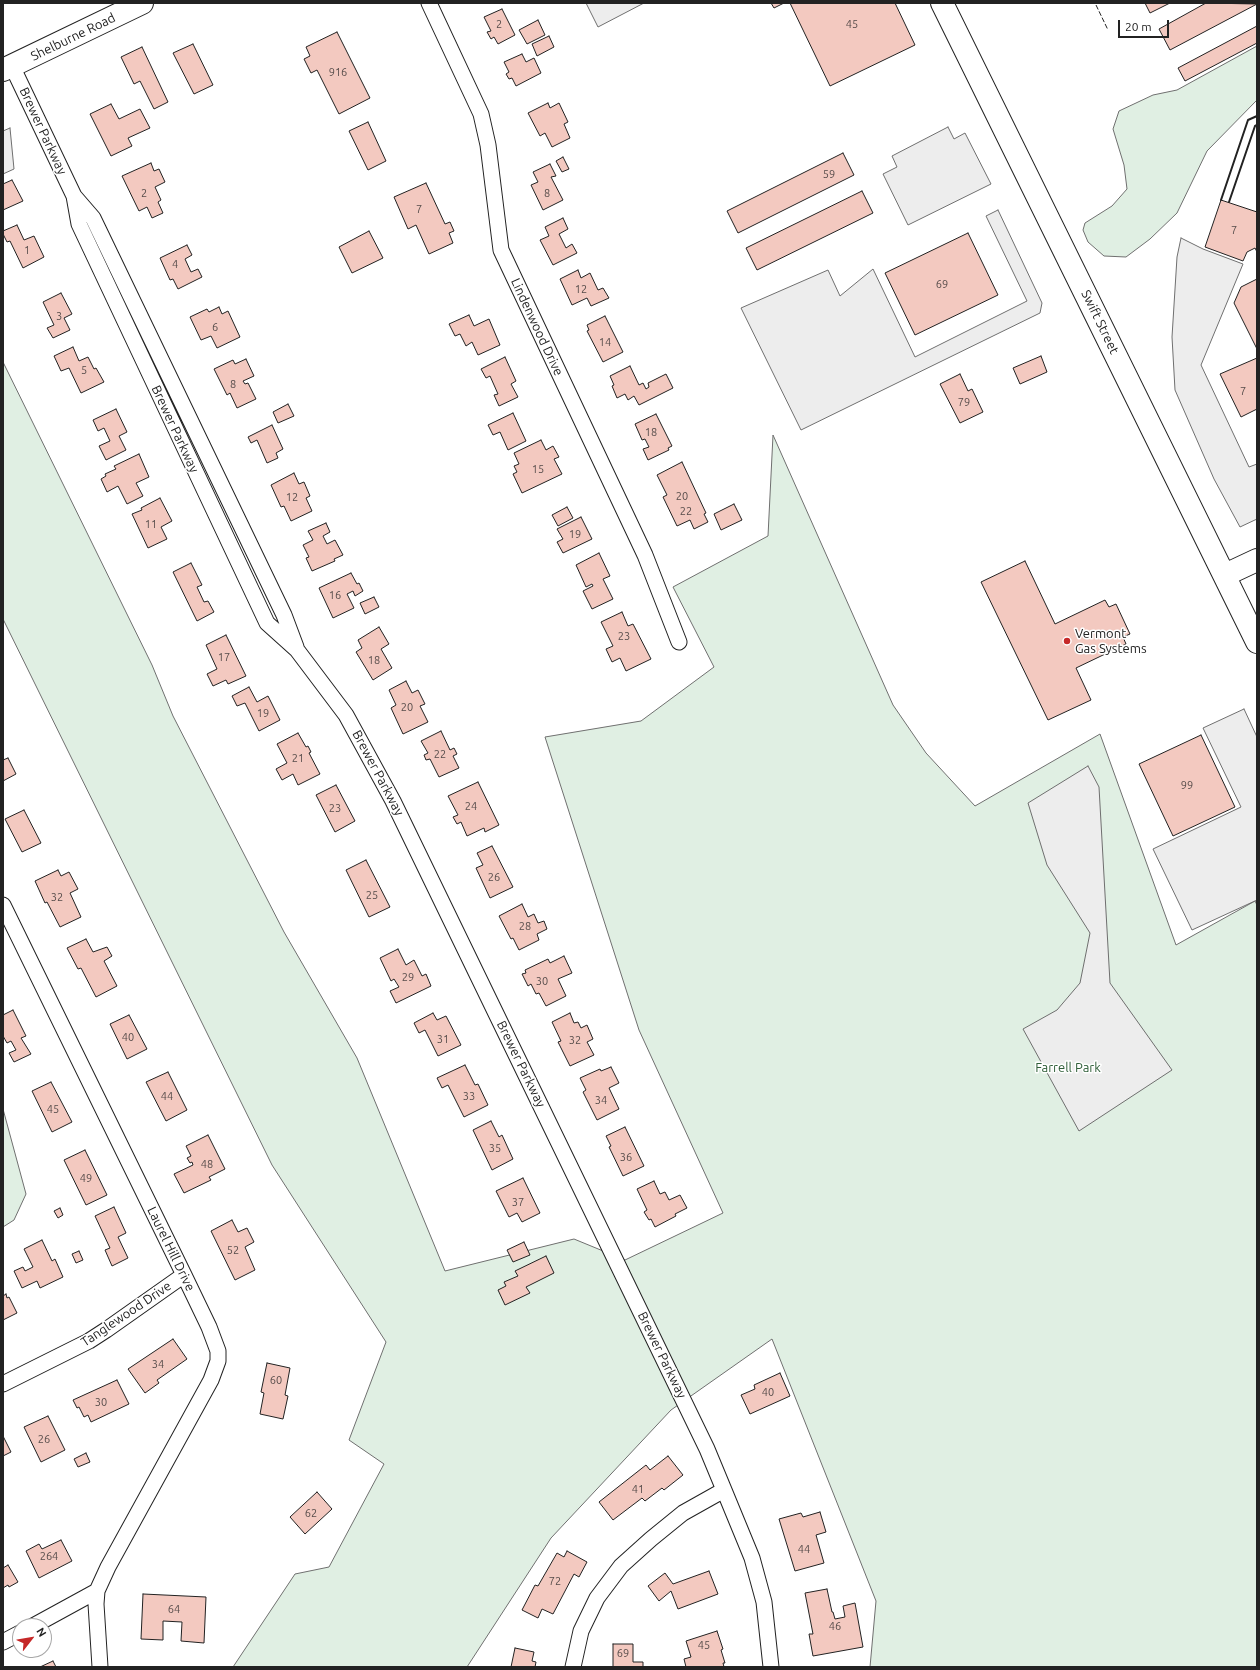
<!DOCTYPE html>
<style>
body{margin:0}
#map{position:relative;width:1260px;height:1670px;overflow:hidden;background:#fff;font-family:Ubuntu,sans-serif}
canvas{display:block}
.frame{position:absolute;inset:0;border:4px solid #222;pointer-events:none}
.north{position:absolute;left:12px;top:1618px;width:40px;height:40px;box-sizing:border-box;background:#fff;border:1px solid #a7a7a7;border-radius:50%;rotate:59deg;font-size:11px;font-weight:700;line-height:16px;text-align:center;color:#222}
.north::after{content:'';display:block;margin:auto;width:14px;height:18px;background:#c62828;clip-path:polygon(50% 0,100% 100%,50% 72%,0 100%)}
.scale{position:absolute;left:1118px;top:20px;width:51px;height:18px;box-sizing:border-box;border:2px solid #222;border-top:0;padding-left:5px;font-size:12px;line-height:14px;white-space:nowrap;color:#222;-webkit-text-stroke:3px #fff;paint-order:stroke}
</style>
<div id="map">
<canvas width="1260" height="1670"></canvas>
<div class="frame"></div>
<div class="north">N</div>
<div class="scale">20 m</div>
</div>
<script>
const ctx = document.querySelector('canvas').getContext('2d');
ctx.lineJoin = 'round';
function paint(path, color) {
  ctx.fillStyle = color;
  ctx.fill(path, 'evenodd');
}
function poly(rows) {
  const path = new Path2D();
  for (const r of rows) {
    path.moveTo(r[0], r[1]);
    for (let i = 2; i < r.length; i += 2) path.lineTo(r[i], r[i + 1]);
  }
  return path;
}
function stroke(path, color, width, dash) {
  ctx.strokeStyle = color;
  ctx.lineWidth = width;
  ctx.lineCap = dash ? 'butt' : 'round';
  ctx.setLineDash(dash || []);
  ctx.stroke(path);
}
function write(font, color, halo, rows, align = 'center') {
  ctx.font = font + ' Ubuntu,sans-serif';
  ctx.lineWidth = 3;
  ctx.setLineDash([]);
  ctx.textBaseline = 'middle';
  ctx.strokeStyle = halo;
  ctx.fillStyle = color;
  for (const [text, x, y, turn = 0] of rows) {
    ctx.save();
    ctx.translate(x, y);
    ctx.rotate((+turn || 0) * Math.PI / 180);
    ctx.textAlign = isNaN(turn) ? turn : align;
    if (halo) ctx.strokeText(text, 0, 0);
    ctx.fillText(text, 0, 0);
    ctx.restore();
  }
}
const green = poly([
 [1257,46,1257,100,1207,151,1177,213,1150,239,1126,257,1104,256,1088,242,1083,230,1085,223,1112,206,1127,189,1124,165,1113,129,1119,111,1153,95,1177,90,1257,46],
 [3,362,152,665,173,716,284,932,357,1058,445,1271,574,1239,625,1260,723,1213,639,1030,545,737,641,721,714,667,673,587,768,536,773,435,893,705,926,753,975,806,1100,734,1176,945,1255,901,1257,905,1257,1667,870,1667,876,1601,772,1339,671,1410,551,1538,467,1667,233,1667,295,1574,329,1567,384,1464,349,1440,386,1342,272,1165,3,619,3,362],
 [3,1109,26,1194,14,1220,3,1227,3,1109]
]);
const parking = poly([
 [586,3,644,3,598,27,586,3],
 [948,127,954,139,965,133,991,184,908,225,883,174,897,167,892,156,948,127],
 [10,128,14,169,3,174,3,131,10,128],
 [998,210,1042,303,1040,313,801,430,741,308,828,270,840,296,873,269,915,357,1027,301,986,216,998,210],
 [1181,238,1203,249,1243,264,1201,365,1249,467,1257,464,1257,519,1240,527,1214,479,1175,390,1172,337,1177,257,1181,238],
 [1244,709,1257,737,1257,900,1192,930,1153,849,1241,807,1203,728,1244,709],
 [1088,766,1099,787,1110,983,1172,1070,1079,1131,1023,1029,1057,1010,1080,983,1090,933,1047,865,1028,803,1088,766]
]);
const building = poly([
 [771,3,784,3,774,8,771,3],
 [790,3,895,3,915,45,830,86,790,3],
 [1145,3,1170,3,1150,13,1145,3],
 [1206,3,1257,4,1170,50,1159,29,1206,3],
 [502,9,515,35,498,44,494,37,491,39,487,32,491,31,484,17,502,9],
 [538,20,545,35,527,44,519,30,538,20],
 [1257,26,1257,43,1185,81,1178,68,1257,26],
 [337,32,370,98,339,114,317,70,311,73,304,59,310,56,306,47,337,32],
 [549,36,554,47,537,56,532,44,549,36],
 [193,44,213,85,194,94,173,53,193,44],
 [142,47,168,102,154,109,140,81,134,84,121,57,142,47],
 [522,54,526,62,534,58,541,73,516,86,512,78,509,79,506,74,509,72,504,62,522,54],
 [548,103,550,108,559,103,568,122,564,124,570,138,552,147,545,133,540,136,528,113,548,103],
 [111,104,119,119,140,109,150,128,128,138,132,146,111,156,90,114,111,104],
 [368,122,386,161,368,170,349,131,368,122],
 [843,153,854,175,738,233,727,211,843,153],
 [563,157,569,169,562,172,556,161,563,157],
 [151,163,154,171,159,169,165,182,155,187,161,200,158,202,163,213,152,218,147,207,139,211,122,176,151,163],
 [550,164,556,176,551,177,563,200,543,210,531,185,538,182,533,172,550,164],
 [12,180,23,201,3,210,3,184,12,180],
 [426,183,445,224,450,222,454,231,449,233,453,243,429,254,416,225,408,229,394,197,426,183],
 [862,191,873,213,757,270,746,248,862,191],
 [1221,200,1257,212,1257,252,1255,248,1247,252,1243,261,1205,247,1221,200],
 [563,218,568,229,559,234,566,248,572,244,577,253,553,265,540,240,549,236,545,227,563,218],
 [17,225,24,240,34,236,44,257,23,268,10,241,7,242,3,234,3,231,17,225],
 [369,231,383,258,352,273,339,247,369,231],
 [968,233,998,295,915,335,885,273,968,233],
 [187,245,192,255,185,259,191,272,198,269,202,277,178,289,173,279,170,280,160,258,187,245],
 [578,270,581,278,590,273,598,290,603,288,609,298,591,306,587,298,572,305,560,279,578,270],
 [1257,279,1257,349,1234,303,1241,287,1257,279],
 [61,293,72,314,64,318,70,330,53,338,47,328,54,325,43,302,61,293],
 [219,307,222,314,228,311,240,337,217,348,211,336,201,340,190,317,207,309,209,312,219,307],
 [469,315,474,326,489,319,500,345,478,355,472,342,466,346,460,334,455,336,449,324,469,315],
 [605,316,623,352,603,362,587,331,589,330,587,325,605,316],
 [73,347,79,361,88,357,94,369,96,368,104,382,81,393,69,368,61,371,54,356,73,347],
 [1041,356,1047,372,1020,384,1013,368,1041,356],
 [505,357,516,381,511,384,518,397,499,406,494,395,498,394,490,376,486,378,481,369,505,357],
 [1257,358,1257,409,1241,417,1220,374,1257,358],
 [246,359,254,376,243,381,245,384,248,383,256,399,237,408,230,393,227,395,214,369,233,360,235,364,246,359],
 [630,366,639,385,643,383,646,389,649,387,648,383,666,374,673,388,639,405,634,396,628,400,625,394,617,398,612,386,614,385,610,376,630,366],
 [960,374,968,391,972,389,983,412,960,423,940,384,960,374],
 [288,404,294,416,278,423,273,412,288,404],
 [116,409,127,432,119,436,126,450,106,460,99,446,110,441,104,428,98,431,93,420,116,409],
 [513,413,526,441,508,450,500,432,493,435,488,425,513,413],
 [656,414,672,446,668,448,669,450,648,460,643,449,649,447,645,439,642,440,635,424,656,414],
 [272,425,283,449,276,453,278,458,267,463,257,440,251,443,248,437,272,425],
 [541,440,546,450,553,446,559,457,554,459,562,474,522,493,513,474,517,472,514,466,519,464,514,453,541,440],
 [139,454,149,477,136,483,143,496,127,504,118,486,107,492,101,479,106,476,105,474,116,469,114,466,139,454],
 [682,462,706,513,704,514,708,522,694,529,690,520,677,526,663,497,667,495,657,475,682,462],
 [294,473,299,484,304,482,310,496,306,498,312,511,291,521,284,506,281,507,271,485,294,473],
 [160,498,172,521,161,527,167,539,148,548,132,514,142,510,141,508,160,498],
 [734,504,742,520,721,530,714,514,734,504],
 [567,507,573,518,558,526,552,515,567,507],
 [581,517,592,539,563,553,557,542,563,539,557,529,581,517],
 [326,523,330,532,323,536,327,544,335,540,343,555,334,559,335,561,312,571,306,558,309,557,303,545,313,540,308,531,326,523],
 [599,553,610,576,603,579,613,599,592,609,583,591,593,586,592,584,586,587,576,565,599,553],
 [1025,561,1055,624,1105,600,1109,607,1116,604,1130,634,1123,637,1126,644,1076,668,1091,700,1048,720,981,582,1025,561],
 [191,563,202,585,197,587,204,602,208,601,214,612,197,621,173,572,191,563],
 [351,573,357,584,359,583,363,591,355,596,353,591,347,594,354,608,333,618,319,588,351,573],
 [374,597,379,607,365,614,360,603,374,597],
 [622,612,628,626,633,624,651,659,626,671,620,658,612,662,606,649,613,646,601,622,622,612],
 [379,627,389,644,381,649,392,668,373,680,356,652,362,648,358,640,379,627],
 [226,635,246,676,228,684,226,680,213,686,207,674,217,669,206,645,226,635],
 [406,681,412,693,418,690,425,704,420,706,428,722,403,734,391,708,396,705,389,690,406,681],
 [249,687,257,702,268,696,280,720,259,731,245,703,237,706,232,696,249,687],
 [441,731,450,750,454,748,457,754,453,756,459,768,439,777,430,759,426,760,424,755,428,753,421,741,441,731],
 [298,733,306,747,308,746,311,752,309,753,320,774,298,785,293,774,282,780,276,769,287,763,277,744,298,733],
 [1201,735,1235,807,1173,836,1139,764,1201,735],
 [8,758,16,774,3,781,3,760,8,758],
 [478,782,499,825,485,832,484,828,467,836,461,822,457,824,453,817,458,815,448,796,478,782],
 [336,785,355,821,335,832,316,795,336,785],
 [24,810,41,843,22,852,5,819,24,810],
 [492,846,513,887,490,898,476,868,483,865,477,853,492,846],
 [366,860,390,907,369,917,346,870,366,860],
 [58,870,61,876,69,872,78,889,70,893,81,917,60,927,47,902,45,903,35,881,58,870],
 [522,904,528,917,534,914,538,923,544,921,547,929,537,934,539,940,519,950,513,938,511,939,499,916,522,904],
 [86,939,93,952,107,947,112,956,104,961,117,986,96,997,81,968,78,969,67,948,86,939],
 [398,949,406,965,414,960,422,976,426,974,431,986,396,1003,390,991,399,987,394,979,391,981,380,958,398,949],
 [564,956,572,973,558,979,566,996,546,1006,539,993,536,994,531,984,528,986,522,974,526,973,525,970,548,959,550,963,564,956],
 [13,1010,26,1036,21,1038,31,1054,14,1062,9,1053,16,1050,11,1041,7,1043,3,1036,3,1015,13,1010],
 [433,1013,437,1020,446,1016,461,1045,438,1056,425,1030,419,1033,414,1023,433,1013],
 [570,1013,574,1023,578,1022,581,1028,587,1025,593,1039,587,1042,594,1055,570,1066,558,1042,561,1041,552,1022,570,1013],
 [129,1015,147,1049,127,1059,110,1024,129,1015],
 [465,1065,475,1085,478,1084,488,1105,464,1117,448,1085,442,1088,437,1078,465,1065],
 [611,1067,619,1083,609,1088,619,1109,597,1120,583,1092,586,1090,580,1078,600,1069,601,1071,611,1067],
 [168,1072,187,1110,166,1121,146,1082,168,1072],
 [51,1082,72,1122,52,1132,32,1091,51,1082],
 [491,1121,499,1137,502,1135,513,1159,492,1170,473,1130,491,1121],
 [625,1127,644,1166,623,1176,609,1147,611,1146,606,1136,625,1127],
 [208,1135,225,1169,209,1177,211,1180,184,1193,174,1174,193,1165,192,1162,190,1163,187,1158,191,1156,186,1146,208,1135],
 [85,1150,107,1195,86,1205,64,1160,85,1150],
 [523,1178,540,1213,522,1222,517,1213,509,1217,496,1191,523,1178],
 [654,1181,660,1194,665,1192,669,1200,680,1195,687,1208,675,1214,676,1216,655,1227,651,1219,649,1220,644,1212,647,1210,637,1189,654,1181],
 [114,1207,126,1233,118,1237,128,1258,112,1266,105,1250,110,1248,95,1216,114,1207],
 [60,1208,63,1215,58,1218,54,1211,60,1208],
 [232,1220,238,1232,247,1228,254,1242,245,1247,255,1270,235,1280,211,1231,232,1220],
 [42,1240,52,1261,55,1259,63,1277,40,1288,37,1281,22,1288,14,1271,23,1267,25,1271,33,1267,24,1249,42,1240],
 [524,1242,530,1255,513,1262,507,1250,524,1242],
 [79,1251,83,1260,76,1263,72,1254,79,1251],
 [546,1256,554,1273,526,1287,530,1293,505,1305,498,1290,506,1286,504,1282,518,1276,515,1271,546,1256],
 [6,1294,7,1298,9,1297,17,1313,3,1320,3,1296,6,1294],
 [173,1339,187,1359,157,1380,159,1383,145,1393,128,1369,173,1339],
 [267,1363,290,1368,285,1395,288,1396,283,1419,260,1414,264,1393,261,1392,267,1363],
 [780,1373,790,1396,750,1414,741,1395,755,1389,754,1385,780,1373],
 [117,1380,129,1404,91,1422,88,1415,84,1417,79,1407,77,1408,73,1400,117,1380],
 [48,1416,65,1450,41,1462,24,1427,48,1416],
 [3,1436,11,1452,3,1456,3,1436],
 [86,1453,90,1462,78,1467,74,1459,86,1453],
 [668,1456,683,1475,664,1490,662,1488,645,1501,642,1498,613,1520,599,1502,646,1465,650,1470,668,1456],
 [317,1492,332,1509,305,1534,290,1517,317,1492],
 [820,1512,826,1532,816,1535,824,1563,795,1571,779,1519,801,1513,803,1517,820,1512],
 [61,1540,72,1561,39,1578,26,1551,39,1544,42,1549,61,1540],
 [567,1551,587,1562,579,1577,574,1574,553,1614,542,1609,538,1618,522,1610,535,1585,538,1586,557,1553,564,1557,567,1551],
 [8,1565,18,1582,9,1587,8,1585,3,1588,3,1568,8,1565],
 [709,1571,718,1594,678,1609,671,1591,659,1601,648,1586,665,1573,673,1584,709,1571],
 [827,1589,832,1612,833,1612,835,1619,845,1617,843,1606,855,1603,863,1647,813,1656,809,1634,813,1634,805,1593,827,1589],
 [143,1594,206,1597,204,1643,181,1641,182,1622,163,1621,163,1640,141,1639,143,1594],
 [717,1631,723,1649,721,1650,725,1663,723,1663,724,1667,686,1667,684,1659,691,1657,686,1641,717,1631],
 [613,1644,633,1644,633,1662,643,1662,643,1667,613,1667,613,1644],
 [515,1648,534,1652,532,1661,536,1662,535,1667,511,1667,515,1648],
 [53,1661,56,1667,40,1667,53,1661]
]);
const street = poly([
 [429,3,481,114,488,145,501,250,645,555,679,642],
 [12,66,74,196,79,224,267,623,297,650,346,715,393,801,707,1449,724,1490],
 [74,196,93,218,284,615,296,647],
 [3,905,184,1275,209,1327,218,1351,218,1361,211,1380,108,1567,97,1591,96,1604,100,1667],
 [3,1384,89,1341,106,1330,184,1275],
 [33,1626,97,1591],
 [3,1642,20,1633],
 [573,1667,581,1631,597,1598,621,1566,651,1539,683,1513,724,1490,752,1558,764,1602,771,1667]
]);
const secondary = poly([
 [942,3,1257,642],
 [1225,575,1257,560]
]);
const highway = poly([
 [3,70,142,3]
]);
const fence = poly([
 [1096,5,1108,30]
]);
const wall = poly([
 [1221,200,1248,120,1257,116],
 [1229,202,1255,126,1257,125]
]);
const markers = [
 [1067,641,4,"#c62828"]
];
const numberNames = [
 ["2",499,24],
 ["45",852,24],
 ["916",338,72],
 ["59",829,174],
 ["2",144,193],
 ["8",547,193],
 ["7",419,209],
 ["7",1234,230],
 ["1",27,250],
 ["4",175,264],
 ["69",942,284],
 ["12",581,289],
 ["3",59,316],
 ["6",215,327],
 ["14",605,342],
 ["5",84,370],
 ["8",233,384],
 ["7",1243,391],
 ["79",964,402],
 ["18",651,432],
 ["15",538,469],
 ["20",682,496],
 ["12",292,497],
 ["22",686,511],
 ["11",151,524],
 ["19",575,534],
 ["16",335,595],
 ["23",624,636],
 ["17",224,657],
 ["18",374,660],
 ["20",407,707],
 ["19",263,713],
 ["22",440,754],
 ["21",298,758],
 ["99",1187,785],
 ["24",471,806],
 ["23",335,808],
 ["26",494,877],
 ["25",372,895],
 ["32",57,897],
 ["28",525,926],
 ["29",408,977],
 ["30",542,981],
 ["40",128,1037],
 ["31",443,1039],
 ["32",575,1040],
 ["44",167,1096],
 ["33",469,1096],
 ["34",601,1100],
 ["45",53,1109],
 ["35",495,1148],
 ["36",626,1157],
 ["48",207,1164],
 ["49",86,1178],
 ["37",518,1202],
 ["52",233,1250],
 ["34",158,1364],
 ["60",276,1380],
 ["40",768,1392],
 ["30",101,1402],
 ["26",44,1439],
 ["41",638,1489],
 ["62",311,1513],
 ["44",804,1549],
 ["264",49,1556],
 ["72",555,1581],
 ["64",174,1609],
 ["46",835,1626],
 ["45",704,1645],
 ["69",623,1653]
];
const streetNames = [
 ["Shelburne Road",73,37,-26],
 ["Brewer Parkway",43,131,65],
 ["Swift Street",1100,322,64],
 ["Lindenwood Drive",537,327,65],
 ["Brewer Parkway",175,429,65],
 ["Brewer Parkway",378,773,62],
 ["Brewer Parkway",521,1064,64],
 ["Laurel Hill Drive",171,1249,64],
 ["Tanglewood Drive",126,1314,-34],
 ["Brewer Parkway",662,1355,64]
];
const poiNames = [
 ["Vermont",1075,634],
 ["Gas Systems",1075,649]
];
const parkNames = [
 ["Farrell Park",1068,1068]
];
paint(green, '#e0efe3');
stroke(green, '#6f6f6f', 1);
paint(parking, '#ededed');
stroke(parking, '#6f6f6f', 1);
paint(building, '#f3c9c0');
stroke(building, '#222', 1);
stroke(street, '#222', 17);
stroke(secondary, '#222', 24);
stroke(highway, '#222', 24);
stroke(street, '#fff', 15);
stroke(secondary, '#fff', 22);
stroke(highway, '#fff', 22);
stroke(fence, '#222', 1, [5, 2]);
stroke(wall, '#222', 2);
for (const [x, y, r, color] of markers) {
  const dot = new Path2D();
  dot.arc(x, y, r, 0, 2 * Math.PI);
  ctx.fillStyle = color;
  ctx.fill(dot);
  stroke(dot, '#fff', 1.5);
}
write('11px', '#564c4a', null, numberNames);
write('13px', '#222', '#fff', streetNames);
write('13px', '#222', '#fff', poiNames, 'left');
write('13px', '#2f5e38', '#fff', parkNames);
</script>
